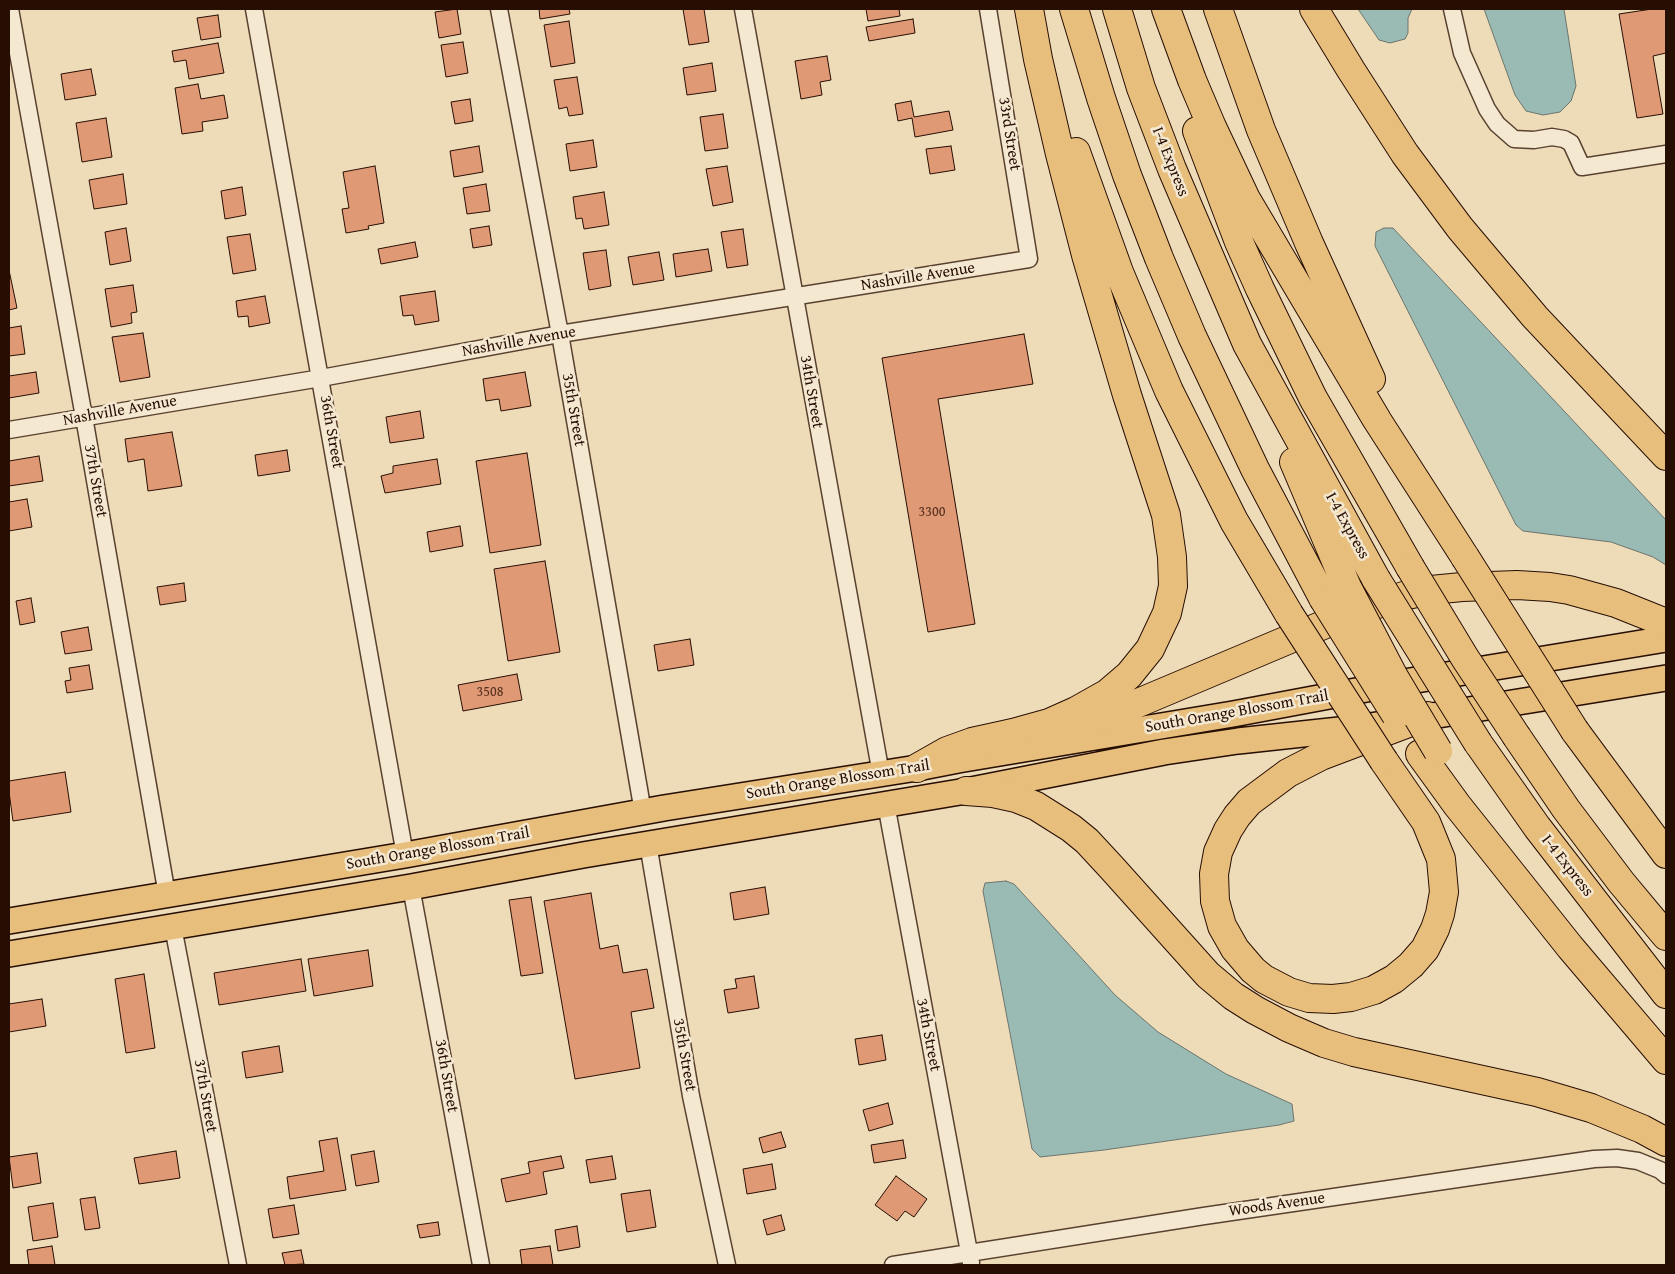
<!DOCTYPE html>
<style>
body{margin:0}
#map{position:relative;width:1675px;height:1274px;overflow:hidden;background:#eedbb8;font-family:"Gentium Book Plus",serif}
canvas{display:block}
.frame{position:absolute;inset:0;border:10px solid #270e03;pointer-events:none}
</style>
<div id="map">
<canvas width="1675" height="1274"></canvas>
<div class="frame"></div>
</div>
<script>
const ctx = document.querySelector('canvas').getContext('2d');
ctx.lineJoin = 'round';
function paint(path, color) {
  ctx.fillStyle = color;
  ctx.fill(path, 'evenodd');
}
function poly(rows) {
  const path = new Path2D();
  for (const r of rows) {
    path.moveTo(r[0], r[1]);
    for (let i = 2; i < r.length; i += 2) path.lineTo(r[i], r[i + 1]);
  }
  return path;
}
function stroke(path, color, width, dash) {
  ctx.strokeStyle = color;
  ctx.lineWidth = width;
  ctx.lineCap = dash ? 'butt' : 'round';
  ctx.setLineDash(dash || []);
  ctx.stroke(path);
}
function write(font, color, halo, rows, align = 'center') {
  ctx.font = font + ' "Gentium Book Plus",serif';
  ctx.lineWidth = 5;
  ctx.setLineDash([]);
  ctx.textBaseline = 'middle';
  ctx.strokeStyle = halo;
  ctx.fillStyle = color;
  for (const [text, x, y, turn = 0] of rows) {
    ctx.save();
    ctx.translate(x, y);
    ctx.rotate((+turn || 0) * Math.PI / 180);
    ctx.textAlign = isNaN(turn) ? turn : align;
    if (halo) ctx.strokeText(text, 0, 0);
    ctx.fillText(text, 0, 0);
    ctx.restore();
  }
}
const water = poly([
 [1358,9,1412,9,1408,18,1408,33,1405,39,1390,43,1379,40,1358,9],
 [1484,9,1564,9,1576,86,1571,101,1560,112,1543,115,1526,111,1515,95,1484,9],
 [1384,228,1393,228,1666,520,1666,565,1653,557,1611,542,1523,531,1516,525,1375,246,1376,232,1384,228],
 [1006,881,1014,884,1115,995,1158,1032,1226,1074,1292,1104,1294,1121,1279,1125,1104,1150,1040,1157,1032,1149,983,891,985,883,1006,881]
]);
const building = poly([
 [457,9,461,34,439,38,435,12,457,9],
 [539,9,569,9,570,14,540,19,539,9],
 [683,9,704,9,709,42,689,45,683,9],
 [866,9,899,9,900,16,868,21,866,9],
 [1652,9,1666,9,1666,53,1653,56,1663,114,1637,118,1619,14,1652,9],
 [218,15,221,37,201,40,197,18,218,15],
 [913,19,915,33,869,41,866,27,913,19],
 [569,21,575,63,551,67,544,25,569,21],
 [463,42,468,73,446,77,441,45,463,42],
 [218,43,224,73,189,79,186,60,174,62,172,51,218,43],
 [827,56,831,80,820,82,822,95,801,99,795,61,827,56],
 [712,63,716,91,687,95,683,68,712,63],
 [91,69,96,95,65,100,61,74,91,69],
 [577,77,583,114,569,116,567,107,559,109,554,80,577,77],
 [198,84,201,99,224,95,228,118,202,122,203,131,182,134,175,88,198,84],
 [470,99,473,121,455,124,451,102,470,99],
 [911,101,914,117,949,111,953,130,915,137,912,118,898,121,895,104,911,101],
 [723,114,728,148,705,151,700,117,723,114],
 [106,118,112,157,82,162,76,123,106,118],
 [593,140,597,167,570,171,566,144,593,140],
 [479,146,483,172,454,177,450,151,479,146],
 [951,146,955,170,930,174,926,149,951,146],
 [375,166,384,223,368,226,369,229,346,233,342,209,349,208,343,172,375,166],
 [727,166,733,202,713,206,706,169,727,166],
 [123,174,127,204,94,209,89,180,123,174],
 [486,184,490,211,467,214,463,188,486,184],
 [242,187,246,215,225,219,221,191,242,187],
 [604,192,609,225,584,229,582,218,576,219,573,197,604,192],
 [489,226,492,245,473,248,470,229,489,226],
 [126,228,131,261,110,265,105,232,126,228],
 [743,229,748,265,727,268,721,232,743,229],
 [250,234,256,270,233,274,227,237,250,234],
 [415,242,418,257,381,264,378,249,415,242],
 [708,249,712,271,676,277,673,254,708,249],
 [606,250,611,286,589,290,583,253,606,250],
 [659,252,664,280,633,285,628,257,659,252],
 [9,270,17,308,9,310,9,270],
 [133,285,137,312,131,313,132,323,111,327,105,289,133,285],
 [435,291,439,321,415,325,413,315,403,316,400,296,435,291],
 [265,296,270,323,249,327,248,316,238,317,236,301,265,296],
 [21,326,25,354,9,356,9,328,21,326],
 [143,333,150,377,120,382,112,337,143,333],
 [1024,334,1033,384,938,399,975,624,928,632,882,358,1024,334],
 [36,372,39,393,9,398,9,376,36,372],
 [525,372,531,406,501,411,499,399,486,401,483,379,525,372],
 [420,411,424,438,390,443,386,417,420,411],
 [172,432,182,486,148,491,144,459,128,462,125,439,172,432],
 [287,450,290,471,258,476,255,455,287,450],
 [527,453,541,545,490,553,476,461,527,453],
 [39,456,43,481,9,486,9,461,39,456],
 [437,459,441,484,385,493,381,476,393,473,393,466,437,459],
 [27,499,32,527,9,531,9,502,27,499],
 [460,526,463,546,430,552,427,532,460,526],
 [545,561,560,652,508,661,494,569,545,561],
 [184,583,186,601,160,605,157,587,184,583],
 [31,598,35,622,20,625,16,601,31,598],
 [88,627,92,650,65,654,61,632,88,627],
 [690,639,694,665,658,671,654,645,690,639],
 [89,665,93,689,67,693,65,681,71,680,69,668,89,665],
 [517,674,522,700,463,711,458,685,517,674],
 [65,772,71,812,13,821,9,792,9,781,65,772],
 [765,887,769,914,734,920,730,893,765,887],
 [591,893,600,949,618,945,623,973,647,969,654,1008,631,1012,640,1068,575,1079,544,901,591,893],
 [531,897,543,973,521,976,509,900,531,897],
 [368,950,373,986,314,996,308,959,368,950],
 [301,959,306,991,219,1005,214,973,301,959],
 [144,974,155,1048,126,1053,115,979,144,974],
 [754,976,759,1008,728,1013,724,990,737,988,735,979,754,976],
 [42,999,46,1026,9,1032,9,1004,42,999],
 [882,1035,886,1060,859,1065,855,1039,882,1035],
 [279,1046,283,1072,246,1078,242,1052,279,1046],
 [888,1103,893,1124,869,1131,863,1110,888,1103],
 [781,1132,786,1147,763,1153,759,1138,781,1132],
 [337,1138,346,1190,290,1199,287,1177,324,1171,319,1141,337,1138],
 [903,1140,906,1158,874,1163,871,1145,903,1140],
 [176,1151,180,1178,139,1184,134,1158,176,1151],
 [374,1151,379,1182,356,1186,351,1155,374,1151],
 [37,1153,41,1183,13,1188,9,1157,37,1153],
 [561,1156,564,1168,543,1172,547,1194,506,1202,501,1179,530,1173,528,1162,561,1156],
 [612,1156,616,1179,590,1183,586,1160,612,1156],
 [772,1164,776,1189,747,1194,743,1169,772,1164],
 [896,1176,927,1199,914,1217,905,1211,897,1221,875,1205,896,1176],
 [650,1190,656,1227,627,1232,621,1194,650,1190],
 [95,1197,100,1228,85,1230,80,1199,95,1197],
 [53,1203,58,1237,33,1241,28,1207,53,1203],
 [294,1205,299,1234,273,1238,268,1209,294,1205],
 [781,1215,785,1230,767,1235,763,1220,781,1215],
 [438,1222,440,1235,420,1238,417,1225,438,1222],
 [577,1226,580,1247,558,1251,555,1230,577,1226],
 [52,1246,55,1265,29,1265,27,1250,52,1246],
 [550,1246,553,1265,522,1265,520,1250,550,1246],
 [301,1250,304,1264,285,1265,282,1253,301,1250]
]);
const street = poly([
 [10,9,84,417,167,895],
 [254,9,405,855],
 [499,9,560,334,643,812],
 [743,9,881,774],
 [1452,9,1462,53,1487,109,1497,124,1514,139,1534,140,1552,137,1564,139,1571,143,1582,167,1666,154],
 [9,430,321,378,560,334,1029,259,988,9],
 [886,804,971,1263],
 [648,844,691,1096,727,1265],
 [411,887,481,1265],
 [173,927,238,1265],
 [893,1265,1204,1216,1594,1159,1617,1158,1638,1161,1660,1170,1666,1175]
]);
const primary = poly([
 [9,921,405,855,664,808,917,768,958,760,1233,714,1404,682,1666,639],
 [9,954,411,887,583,855,966,791,1164,752,1238,741,1358,728,1666,678]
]);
const highway = poly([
 [1074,9,1101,98,1127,175,1159,258,1192,336,1255,469,1323,598],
 [1117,9,1141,88,1172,169,1247,344,1376,579],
 [1166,9,1192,80,1212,127,1246,199,1377,420,1465,557],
 [1218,9,1261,130,1309,243,1371,379],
 [1314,9,1351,70,1405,154,1460,228,1535,317,1666,456],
 [1197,131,1239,242,1260,289,1313,398,1410,567],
 [1076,152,1119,272,1169,391,1234,521,1289,614],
 [1294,462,1347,587],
 [1068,730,1105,717,1361,609,1407,595,1431,590,1462,587,1517,585,1550,587,1569,590,1616,603,1666,623],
 [1575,731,1666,854],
 [1517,737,1566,809,1621,882,1666,936],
 [1478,743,1537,827,1666,994],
 [1420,754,1457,805,1570,947,1666,1060],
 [1384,761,1426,822,1441,859,1444,892,1440,914,1435,929,1425,949,1411,965,1394,979,1374,990,1351,997,1333,999,1309,998,1289,992,1264,979,1253,970,1235,949,1222,926,1215,901,1214,874,1218,852,1228,830,1237,816,1249,802,1288,773,1321,756,1427,716],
 [917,768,947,751,972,742,1013,733,1049,723,1076,711,1108,693,1129,675,1150,649,1167,613,1173,586,1172,557,1166,515,1127,395,1086,255,1060,154,1038,59,1029,9],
 [966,791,993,793,1016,798,1036,806,1071,828,1087,841,1112,868,1208,975,1233,996,1255,1010,1289,1028,1324,1043,1354,1052,1537,1092,1591,1108,1642,1129,1666,1142]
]);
const highwayBridge = poly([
 [1465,557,1575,731],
 [1410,567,1465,658,1517,737],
 [1376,579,1478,743],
 [1347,587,1394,677,1438,751],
 [1323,598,1396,715],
 [1289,614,1384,761]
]);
const numberNames = [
 ["3300",932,512],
 ["3508",490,692]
];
const streetNames = [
 ["33rd Street",1009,134,81],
 ["I-4 Express",1170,162,68],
 ["Nashville Avenue",918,277,-9],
 ["Nashville Avenue",519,342,-10],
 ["34th Street",811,392,80],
 ["35th Street",573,410,80],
 ["Nashville Avenue",120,411,-10],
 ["36th Street",331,432,80],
 ["37th Street",95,481,80],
 ["I-4 Express",1347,526,61],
 ["South Orange Blossom Trail",1237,712,-10],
 ["South Orange Blossom Trail",838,780,-9],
 ["South Orange Blossom Trail",438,849,-10],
 ["I-4 Express",1567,866,52],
 ["34th Street",928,1035,79],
 ["35th Street",684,1055,80],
 ["36th Street",446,1076,80],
 ["37th Street",205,1096,80],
 ["Woods Avenue",1277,1205,-8]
];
paint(water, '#9abab4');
stroke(water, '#6c756d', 1);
paint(building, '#e09975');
stroke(building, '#270e03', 1);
stroke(street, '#594130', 19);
stroke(primary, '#270e03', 28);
stroke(highway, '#270e03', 30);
stroke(street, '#f4e8d1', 16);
stroke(primary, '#e7be7c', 25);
stroke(highway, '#e7be7c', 28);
stroke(highwayBridge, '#270e03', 30, []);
stroke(highwayBridge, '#e7be7c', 28);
write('14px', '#553120', null, numberNames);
write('16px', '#270e03', '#f4e8d1', streetNames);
</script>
